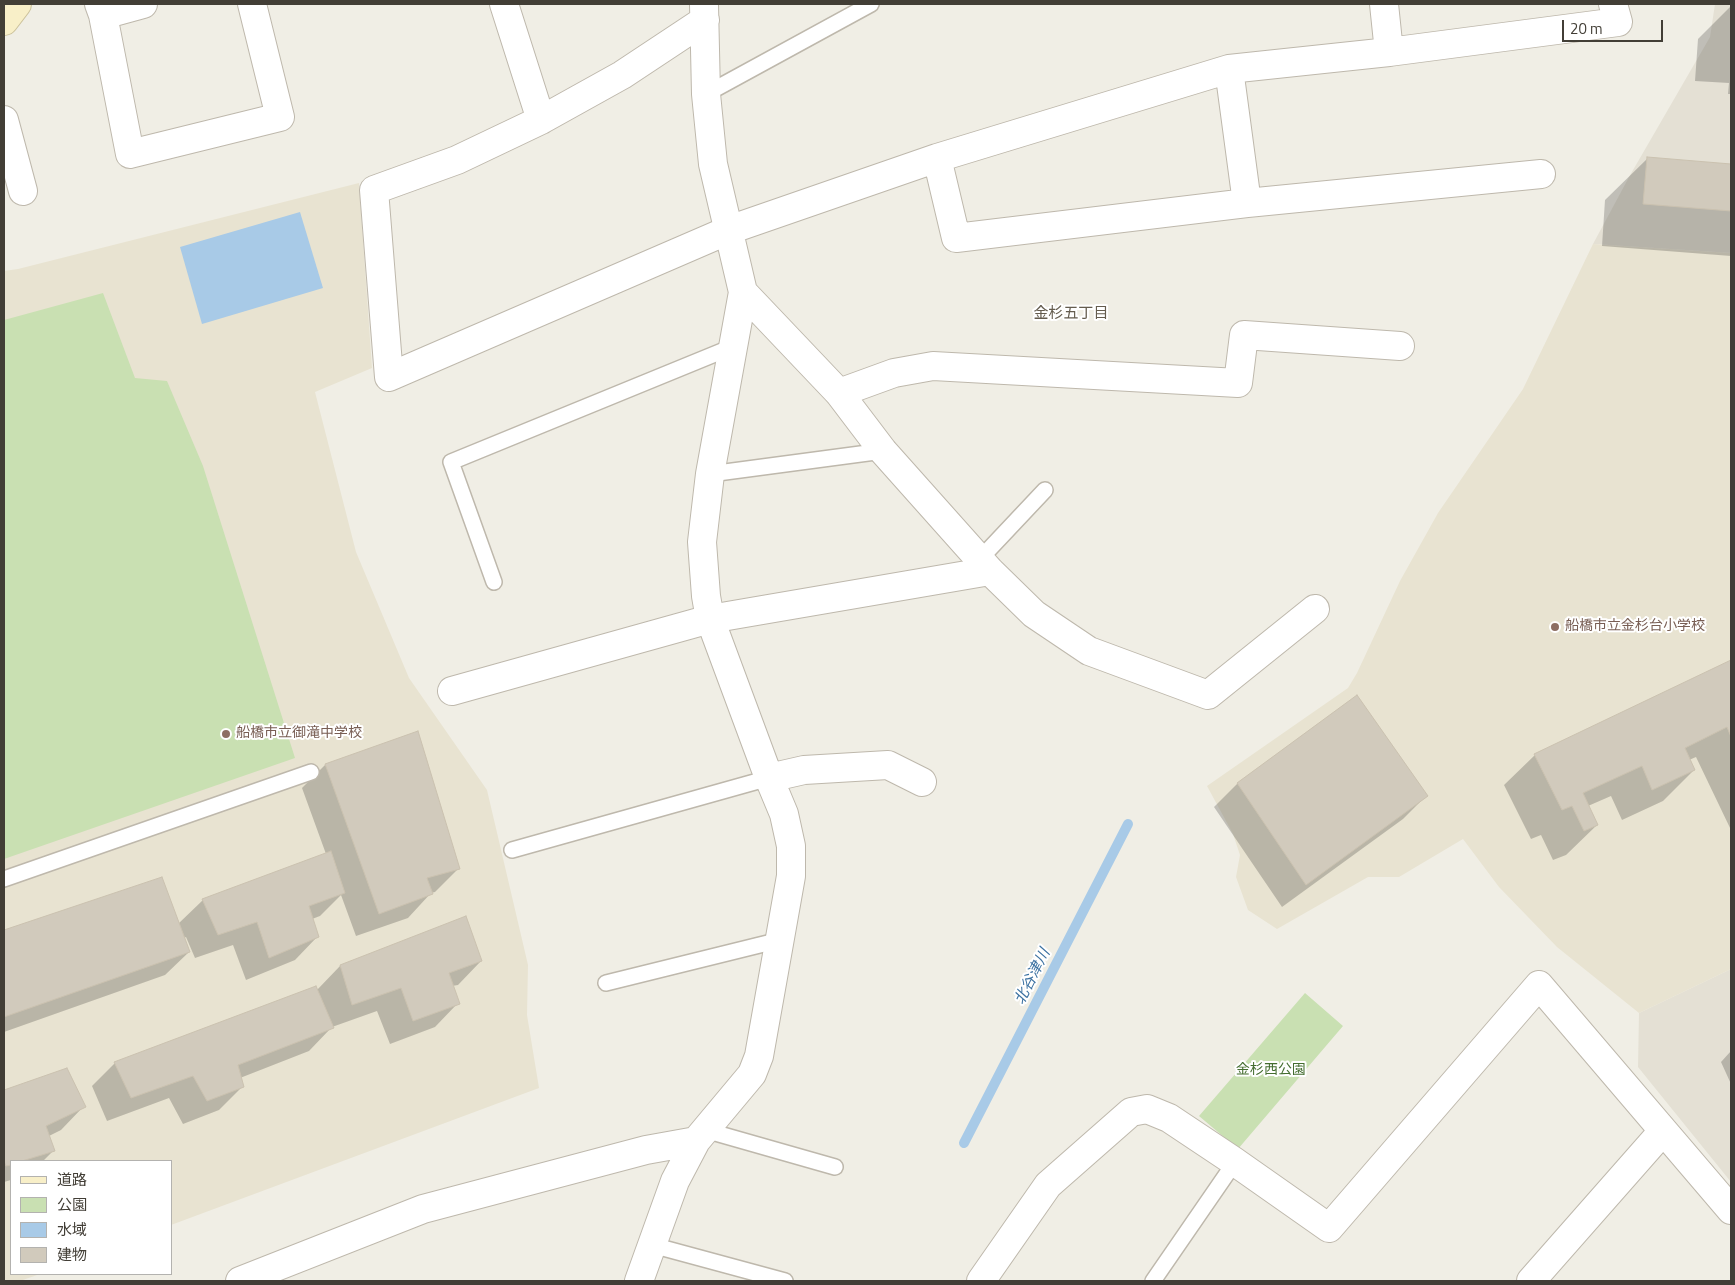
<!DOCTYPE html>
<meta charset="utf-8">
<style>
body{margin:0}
#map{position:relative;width:1735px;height:1285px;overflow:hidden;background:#f0eee5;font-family:"Titillium Web","Noto Sans JP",sans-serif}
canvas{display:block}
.frame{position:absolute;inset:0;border:5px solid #423e36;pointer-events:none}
.legend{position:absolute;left:10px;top:1160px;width:162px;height:115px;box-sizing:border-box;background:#fff;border:1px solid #b3b2af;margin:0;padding:6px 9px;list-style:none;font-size:15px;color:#423e36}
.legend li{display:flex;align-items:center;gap:10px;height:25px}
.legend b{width:25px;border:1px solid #b3b2af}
.scale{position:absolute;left:1562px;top:20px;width:101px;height:22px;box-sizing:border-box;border:2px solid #423e36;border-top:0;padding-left:6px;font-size:15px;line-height:18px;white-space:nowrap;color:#423e36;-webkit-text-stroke:4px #fff;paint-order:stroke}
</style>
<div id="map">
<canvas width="1735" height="1285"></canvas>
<div class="frame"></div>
<ul class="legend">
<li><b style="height:6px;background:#f8efc8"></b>道路</li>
<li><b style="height:14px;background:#c9e0b2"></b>公園</li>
<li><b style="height:14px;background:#a8cae7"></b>水域</li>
<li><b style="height:14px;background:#d1cabc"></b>建物</li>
</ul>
<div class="scale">20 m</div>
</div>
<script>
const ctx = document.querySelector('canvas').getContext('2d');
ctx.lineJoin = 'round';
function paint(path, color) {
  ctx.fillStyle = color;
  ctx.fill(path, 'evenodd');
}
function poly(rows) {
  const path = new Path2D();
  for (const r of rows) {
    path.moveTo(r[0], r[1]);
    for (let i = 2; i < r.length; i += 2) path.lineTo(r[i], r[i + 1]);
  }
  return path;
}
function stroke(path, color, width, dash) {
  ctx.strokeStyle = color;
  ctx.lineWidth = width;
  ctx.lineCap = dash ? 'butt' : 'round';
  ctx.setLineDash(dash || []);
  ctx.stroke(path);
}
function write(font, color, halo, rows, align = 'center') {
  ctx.font = font + ' "Titillium Web","Noto Sans JP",sans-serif';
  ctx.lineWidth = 4;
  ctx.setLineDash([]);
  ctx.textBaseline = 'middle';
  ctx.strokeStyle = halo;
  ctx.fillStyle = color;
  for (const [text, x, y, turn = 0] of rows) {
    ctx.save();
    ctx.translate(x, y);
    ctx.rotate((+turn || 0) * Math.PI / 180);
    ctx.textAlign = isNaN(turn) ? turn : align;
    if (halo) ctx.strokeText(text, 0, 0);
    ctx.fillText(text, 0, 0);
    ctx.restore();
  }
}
const residential = poly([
 [1715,4,1731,4,1731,253,1593,244,1629,177,1710,37],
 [1731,969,1731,1182,1638,1067,1639,1013]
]);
const education = poly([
 [359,183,372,368,315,392,356,552,409,678,487,790,528,965,527,1015,539,1088,171,1225,171,1161,11,1161,11,1274,40,1274,20,1281,4,1281,4,271,18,269],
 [1593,244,1731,253,1731,969,1639,1013,1557,947,1499,887,1463,839,1399,877,1368,877,1277,929,1248,910,1236,877,1240,855,1233,834,1207,786,1348,688,1357,673,1400,581,1438,513,1523,389]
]);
const green = poly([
 [103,293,135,378,167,381,203,466,295,758,4,859,4,320],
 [1305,993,1343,1026,1238,1149,1199,1116]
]);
const water = poly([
 [300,212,323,288,202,324,180,247]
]);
const shadow = poly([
 [1731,6,1731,94,1728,94,1729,83,1695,81,1698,39],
 [1648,158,1731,165,1731,256,1602,246,1605,200],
 [1731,661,1731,830,1696,757,1689,760,1694,770,1663,801,1622,820,1611,796,1588,806,1597,825,1566,855,1553,860,1541,835,1531,839,1504,785,1535,755],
 [1357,697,1426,796,1403,819,1282,907,1214,807,1237,784],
 [325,765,459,868,435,892,431,893,408,918,356,936,341,895,320,916,312,919,318,936,295,960,246,980,233,945,195,958,186,937,184,938,189,952,165,975,4,1032,4,932,161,879,178,924,203,900,326,854,302,788],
 [466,918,481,961,458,985,452,986,458,1003,435,1027,390,1044,377,1011,332,1027,309,1051,240,1078,243,1086,219,1110,183,1124,169,1098,107,1121,92,1086,115,1063,317,990,340,966],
 [1731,1051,1731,1084,1721,1062],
 [66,1069,84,1106,61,1130,49,1136,54,1150,43,1161,11,1161,11,1180,4,1182,4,1092]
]);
const stream = poly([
 [964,1143,1128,824]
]);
const building = poly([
 [1647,157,1731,164,1731,211,1643,204,1647,157],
 [1731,660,1731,737,1727,727,1685,748,1695,770,1652,790,1642,766,1583,793,1598,825,1584,831,1572,806,1562,810,1534,754,1731,660],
 [1357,695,1428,796,1306,885,1237,783,1357,695],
 [418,731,460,869,427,878,433,894,379,914,325,764,418,731],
 [331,851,345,893,309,906,319,937,269,958,257,922,218,935,202,899,331,851],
 [162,877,190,952,4,1017,4,930,162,877],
 [466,916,482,961,449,973,460,1004,413,1021,401,988,352,1005,340,965,466,916],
 [316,986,334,1028,238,1065,244,1087,207,1101,193,1076,131,1098,114,1062,316,986],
 [67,1068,86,1107,46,1126,55,1151,22,1161,11,1161,11,1165,6,1166,4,1161,4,1090,67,1068]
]);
const service = poly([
 [706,94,871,4],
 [710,474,883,451],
 [980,559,1045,490],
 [494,582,451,462,732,347],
 [512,850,769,778],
 [4,879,311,772],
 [606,983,780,940],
 [705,1130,835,1167],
 [652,1245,785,1281],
 [1153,1281,1235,1162]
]);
const minor = poly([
 [99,4,103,15,130,154,280,117,252,4],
 [504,4,541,120],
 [1384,4,1389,52],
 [103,15,143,4],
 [705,20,622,75,541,120,457,160,374,190,389,377,729,230,937,158,1229,69,1389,52,1618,22,1613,4],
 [1229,69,1247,203],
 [4,120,23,191],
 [937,158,956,238,1247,203,1541,174],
 [743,292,839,393,883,451,990,571,1034,614,1089,651,1208,695,1315,609],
 [839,393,894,373,933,366,1238,383,1244,335,1400,346],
 [452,691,710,619,990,571],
 [769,778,804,770,888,765,922,782],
 [240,1281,423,1209,646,1150,696,1141],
 [639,1281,675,1181,696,1141,752,1074,759,1056,791,876,791,846,784,814,769,778,710,619,706,596,702,542,710,474,743,292,713,164,706,94,704,5],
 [981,1281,1048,1185,1131,1112,1147,1109,1169,1118,1235,1162,1329,1228,1539,985,1731,1210],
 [1531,1281,1663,1131]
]);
const secondary = poly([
 [4,21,17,4]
]);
const markers = [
 [1555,627,5,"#8d6e63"],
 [226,734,5,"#8d6e63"]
];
const educationNames = [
 ["船橋市立金杉台小学校",1565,627],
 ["船橋市立御滝中学校",236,734]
];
const parkNames = [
 ["金杉西公園",1271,1071]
];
const neighbourhoodNames = [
 ["金杉五丁目",1071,314]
];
const waterNames = [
 ["北谷津川",1033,977,-63]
];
paint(residential, '#e4e0d4');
paint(education, '#e8e3d1');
paint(green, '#c9e0b2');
paint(water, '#a8cae7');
paint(shadow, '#0003');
stroke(stream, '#a8cae7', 10);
paint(building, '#d1cabc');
stroke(building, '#cbc2b0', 1);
stroke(service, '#beb8ac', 18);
stroke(minor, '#beb8ac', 30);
stroke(secondary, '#cbc19a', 30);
stroke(service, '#fff', 15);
stroke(minor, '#fff', 28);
stroke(secondary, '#f8efc8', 28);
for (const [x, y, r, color] of markers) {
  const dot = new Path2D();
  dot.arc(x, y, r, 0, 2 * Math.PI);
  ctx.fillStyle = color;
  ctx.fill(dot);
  stroke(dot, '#fff', 2);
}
write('14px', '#785e54', '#fff', educationNames, 'left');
write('14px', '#446d30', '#fff', parkNames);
write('15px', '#645c4e', '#fff', neighbourhoodNames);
write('italic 15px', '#3c71a1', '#fff', waterNames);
</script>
